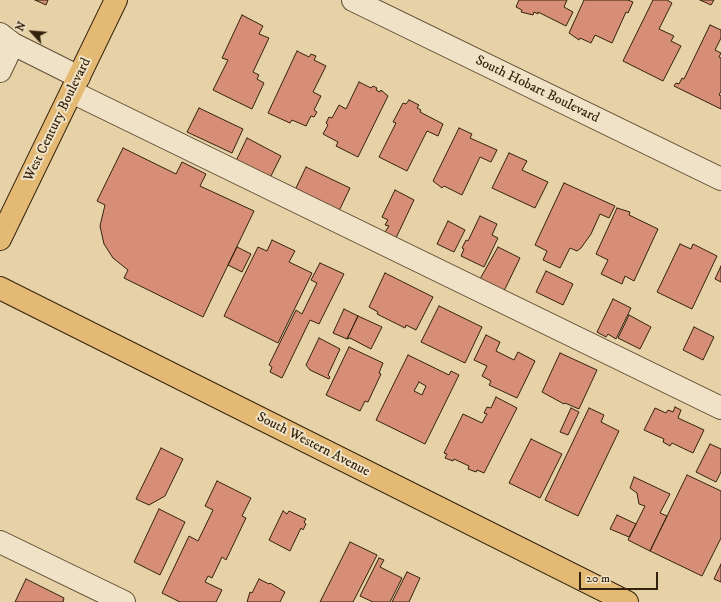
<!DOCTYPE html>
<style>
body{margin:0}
#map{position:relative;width:721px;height:602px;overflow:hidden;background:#e7d2a8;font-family:"IM FELL DW Pica",serif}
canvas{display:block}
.north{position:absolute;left:12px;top:12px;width:40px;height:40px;-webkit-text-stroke:3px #efe2c6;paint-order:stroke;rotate:296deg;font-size:11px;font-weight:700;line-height:16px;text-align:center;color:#33220d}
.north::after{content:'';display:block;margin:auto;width:14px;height:18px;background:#33220d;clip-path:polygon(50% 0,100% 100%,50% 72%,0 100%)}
.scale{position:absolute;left:579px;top:572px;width:79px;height:18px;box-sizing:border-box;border:2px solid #33220d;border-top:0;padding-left:5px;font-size:12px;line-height:14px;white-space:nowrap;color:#33220d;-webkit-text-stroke:3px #efe2c6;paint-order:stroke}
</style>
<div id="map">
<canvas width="721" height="602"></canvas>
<div class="north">N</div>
<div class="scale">20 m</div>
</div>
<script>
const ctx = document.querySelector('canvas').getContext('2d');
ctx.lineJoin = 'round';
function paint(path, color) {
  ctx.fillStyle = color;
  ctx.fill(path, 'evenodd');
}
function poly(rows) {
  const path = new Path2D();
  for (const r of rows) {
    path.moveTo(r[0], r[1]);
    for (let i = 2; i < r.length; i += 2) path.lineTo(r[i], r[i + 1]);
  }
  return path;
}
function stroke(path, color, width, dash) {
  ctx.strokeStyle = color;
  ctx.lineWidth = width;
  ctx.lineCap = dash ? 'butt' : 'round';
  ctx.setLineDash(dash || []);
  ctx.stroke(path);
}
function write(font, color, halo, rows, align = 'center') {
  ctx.font = font + ' "IM FELL DW Pica",serif';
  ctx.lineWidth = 4;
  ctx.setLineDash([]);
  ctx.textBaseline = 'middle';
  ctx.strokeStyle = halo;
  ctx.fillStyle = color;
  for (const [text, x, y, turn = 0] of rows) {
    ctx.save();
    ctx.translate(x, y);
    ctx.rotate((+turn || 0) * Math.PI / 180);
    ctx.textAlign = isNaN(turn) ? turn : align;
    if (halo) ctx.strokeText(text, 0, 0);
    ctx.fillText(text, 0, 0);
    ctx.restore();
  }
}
const building = poly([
 [35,0,48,0,46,5,35,0],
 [519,0,567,0,564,7,573,12,566,26,538,12,538,14,534,12,533,15,521,12,522,10,516,7,519,0],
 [584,0,628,0,633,2,628,13,626,12,612,43,595,35,591,43,580,38,579,40,569,33,584,0],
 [653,0,667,0,672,3,659,29,674,36,671,41,681,46,663,81,623,61,653,0],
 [700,0,714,0,711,5,700,0],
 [242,15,263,26,259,34,269,38,253,72,259,75,257,79,264,83,252,109,213,90,228,60,222,58,242,15],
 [710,25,721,30,721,38,715,50,721,53,719,57,721,58,721,91,719,95,721,96,721,109,674,86,676,83,679,84,682,78,684,79,710,25],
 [297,51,309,57,311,54,316,56,314,60,326,66,313,92,321,96,314,110,317,112,314,117,311,116,306,126,292,120,290,123,268,113,297,51],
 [359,82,371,88,373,86,377,88,376,90,380,92,381,90,388,96,358,157,336,146,338,142,323,134,328,125,326,123,329,117,332,118,339,105,346,109,359,82],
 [409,100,419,105,417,108,421,110,420,112,443,124,438,136,427,131,407,171,379,157,396,123,393,122,403,103,406,104,409,100],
 [199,108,243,129,232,153,187,132,199,108],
 [459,128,472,134,470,138,497,150,491,162,480,157,462,195,444,186,442,188,433,181,459,128],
 [247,138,281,156,270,178,236,161,247,138],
 [123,148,176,174,182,162,206,174,200,186,254,211,203,317,124,278,128,270,113,258,104,244,100,226,105,205,97,201,123,148],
 [509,153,527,161,522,170,548,182,535,208,492,188,509,153],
 [306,167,350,188,339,211,295,190,306,167],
 [564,183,615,206,609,218,600,214,591,234,581,248,577,251,570,248,560,268,543,260,547,251,535,245,564,183],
 [395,190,414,200,396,238,385,232,389,226,385,225,388,220,382,217,395,190],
 [617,208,630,212,629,215,658,229,634,281,625,276,622,284,601,274,608,260,596,254,617,208],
 [480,216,497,224,492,235,498,238,484,267,461,256,464,249,462,248,466,240,468,241,480,216],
 [448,221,465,230,454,252,437,244,448,221],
 [272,240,295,251,289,262,312,273,278,343,224,316,258,247,267,251,272,240],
 [680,244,691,249,693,244,717,256,692,309,657,292,680,244],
 [237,247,251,254,242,272,228,265,237,247],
 [498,247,520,258,504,291,480,279,498,247],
 [320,263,344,274,319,324,310,320,282,378,270,372,272,367,269,365,296,310,302,314,317,283,311,280,320,263],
 [721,266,721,282,715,279,721,266],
 [546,271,573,284,563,305,536,292,546,271],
 [385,273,433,297,416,330,406,325,405,328,377,314,378,312,369,307,385,273],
 [613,299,631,308,616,339,608,334,606,337,597,332,613,299],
 [439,306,482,327,465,363,421,342,439,306],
 [344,309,358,316,347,339,333,333,344,309],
 [629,315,651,327,640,349,618,338,629,315],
 [358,316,382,327,371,349,350,338,347,339,358,316],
 [694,327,714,337,703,360,683,350,694,327],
 [486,335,500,342,496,351,514,360,518,352,535,361,517,398,489,385,491,381,482,376,487,366,474,360,486,335],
 [319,338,340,349,328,375,330,377,329,379,310,370,306,365,319,338],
 [349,347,383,363,379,373,381,374,368,402,365,401,360,411,326,395,349,347],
 [560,353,597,370,579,409,565,403,564,404,542,392,560,353],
 [408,355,449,375,451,371,459,375,425,444,376,420,408,355],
 [419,382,426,386,422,395,414,391,419,382],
 [496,397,517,408,484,473,477,470,476,472,468,469,469,466,454,459,453,461,445,458,447,454,444,453,463,414,482,423,487,414,484,413,487,407,491,408,496,397],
 [675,407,681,410,678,418,704,430,693,453,672,443,670,446,663,442,664,439,644,430,655,408,666,413,668,410,673,412,675,407],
 [571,408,579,412,568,435,560,432,571,408],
 [589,408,604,415,601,422,619,431,578,516,545,500,589,408],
 [531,439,562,454,540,498,509,483,531,439],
 [710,444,721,449,721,472,716,482,696,472,710,444],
 [161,448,183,459,165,496,149,505,136,499,161,448],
 [687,475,721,491,721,538,702,576,650,551,687,475],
 [634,477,670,494,660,513,667,516,650,551,628,540,645,506,639,504,637,493,630,488,634,477],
 [217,481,251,498,242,516,246,518,226,560,222,557,212,578,208,576,205,582,222,590,216,602,180,602,162,593,189,536,198,541,213,510,205,506,217,481],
 [159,509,185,522,160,575,134,562,159,509],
 [283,511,287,514,289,511,306,519,304,522,306,524,303,530,301,528,290,551,269,540,283,511],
 [617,515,636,524,629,537,610,529,617,515],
 [350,542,377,555,353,602,320,602,350,542],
 [379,558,384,560,380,567,402,578,390,602,373,602,360,596,379,558],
 [721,564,721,582,714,579,721,564],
 [407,572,420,578,409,602,392,602,407,572],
 [26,579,64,598,63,602,15,602,26,579],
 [259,579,269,584,270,583,285,592,280,602,247,602,250,592,252,593,259,579]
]);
const minor = poly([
 [353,0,721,179],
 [0,34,13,44,79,77],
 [0,71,13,44],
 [72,92,721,408],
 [0,542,124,602]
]);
const major = poly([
 [0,239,116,0],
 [0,288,627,602]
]);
const streetNames = [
 ["South Hobart Boulevard",537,90,26],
 ["West Century Boulevard",58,120,-64],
 ["South Western Avenue",313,445,27]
];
paint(building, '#d68f76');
stroke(building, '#33220d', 1);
stroke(minor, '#604e34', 24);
stroke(major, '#33220d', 24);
stroke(minor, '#efe2c6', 22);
stroke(major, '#e4b974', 22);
write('14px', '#33220d', '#efe2c6', streetNames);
</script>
